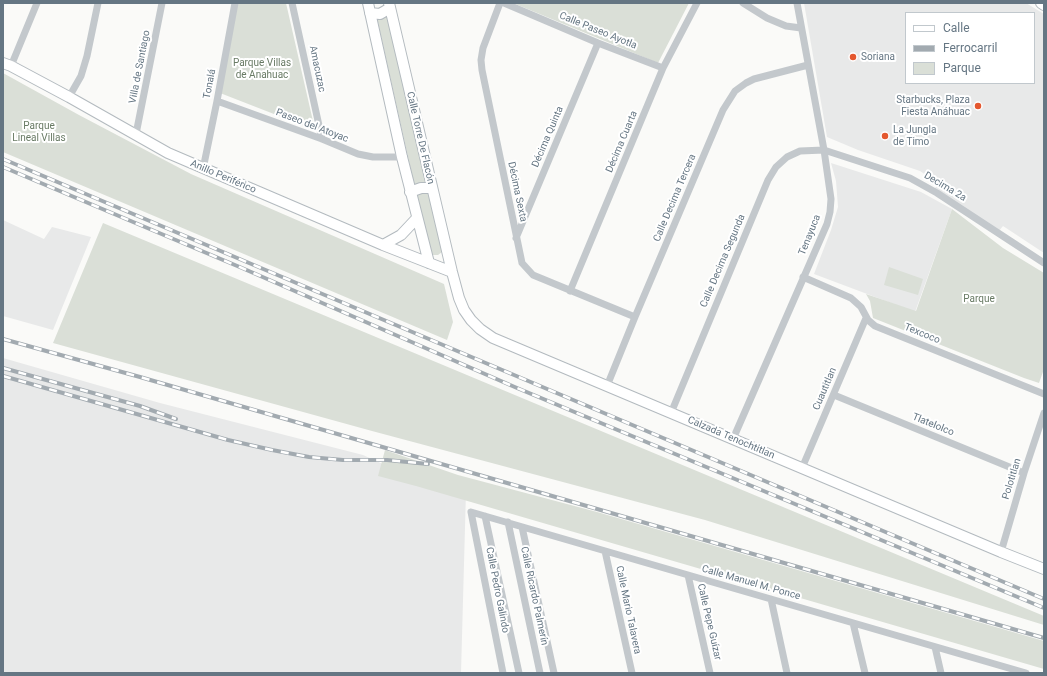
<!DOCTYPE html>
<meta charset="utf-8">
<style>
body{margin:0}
#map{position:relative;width:1047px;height:676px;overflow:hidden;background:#fafaf8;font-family:Roboto,sans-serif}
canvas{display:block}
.frame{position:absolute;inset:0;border:4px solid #657683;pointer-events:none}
.legend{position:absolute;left:905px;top:12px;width:130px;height:72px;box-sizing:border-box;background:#fff;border:1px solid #c1c8cd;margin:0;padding:5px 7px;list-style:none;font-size:12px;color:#657683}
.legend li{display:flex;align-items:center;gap:8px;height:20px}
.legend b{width:20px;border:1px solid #c1c8cd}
</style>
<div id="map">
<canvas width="1047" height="676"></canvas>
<div class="frame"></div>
<ul class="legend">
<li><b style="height:5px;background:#fff"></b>Calle</li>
<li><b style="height:5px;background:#a2aab0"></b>Ferrocarril</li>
<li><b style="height:11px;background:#dadfd7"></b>Parque</li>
</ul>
</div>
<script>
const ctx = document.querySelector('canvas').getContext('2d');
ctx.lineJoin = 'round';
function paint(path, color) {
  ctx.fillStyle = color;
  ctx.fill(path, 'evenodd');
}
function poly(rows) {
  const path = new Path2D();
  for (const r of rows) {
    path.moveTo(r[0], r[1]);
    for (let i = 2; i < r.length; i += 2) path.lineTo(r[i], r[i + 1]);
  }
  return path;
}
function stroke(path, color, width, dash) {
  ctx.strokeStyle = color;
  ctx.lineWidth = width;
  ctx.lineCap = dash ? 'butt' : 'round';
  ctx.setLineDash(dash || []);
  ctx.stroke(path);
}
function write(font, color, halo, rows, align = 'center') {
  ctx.font = font + ' Roboto,sans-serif';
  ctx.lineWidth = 4;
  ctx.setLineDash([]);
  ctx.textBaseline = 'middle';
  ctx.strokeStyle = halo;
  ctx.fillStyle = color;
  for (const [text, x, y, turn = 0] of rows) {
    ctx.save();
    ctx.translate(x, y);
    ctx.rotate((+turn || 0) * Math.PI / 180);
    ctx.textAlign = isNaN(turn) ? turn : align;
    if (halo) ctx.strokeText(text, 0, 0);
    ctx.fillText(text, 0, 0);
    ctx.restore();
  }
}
const built = poly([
 [804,3,1026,3,1044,14,1044,253,1003,226,999,231,934,190,938,183,920,171,858,150,827,137],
 [906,13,1034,13,1034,83,906,83],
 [831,163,921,192,952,209,915,312,814,274,831,230,838,207,836,181],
 [3,220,44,239,52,227,91,237,53,330,3,316],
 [3,358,160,403,363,455,418,480,466,491,461,673,3,673]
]);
const green = poly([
 [237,3,286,3,315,130,220,93],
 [513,3,689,3,658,63],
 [387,14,442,250,442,252,438,255,432,255,429,251,377,18],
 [3,73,79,115,191,174,444,284,453,322,447,340,3,152],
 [952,209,1003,248,1044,273,1044,369,1039,383,1024,378,873,318,870,301,866,294,916,311],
 [103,223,1044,616,1044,625,705,520,372,431,53,343],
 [889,267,923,279,918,295,884,285],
 [385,450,458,475,597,512,1044,641,1044,669,416,486,378,476]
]);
const street = poly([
 [292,3,322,139],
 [500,3,483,48,481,60,482,70,522,263,533,275,635,317],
 [504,3,598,43,663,68],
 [743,3,767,18,786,26,801,28],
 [11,66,37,3],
 [69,97,81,76,87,56,98,3],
 [217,101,322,139,358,154,373,157,402,157],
 [136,134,162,3],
 [203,169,217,101,235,3],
 [516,238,598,43],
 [803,277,851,298,861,307,868,320,875,326,1044,394],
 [570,291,663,68,697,3],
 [607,386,635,317,723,110,735,91,746,83,754,79,808,65],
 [834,395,1024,473],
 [671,413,768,180,776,167,787,157,800,151,824,150,910,178,937,193,1044,263],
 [733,439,827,224,830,212,831,199,824,150,797,3],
 [802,468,866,318],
 [485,516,519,673],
 [508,522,540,673],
 [522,527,554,673],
 [605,551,632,673],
 [1001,552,1024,473,1044,413],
 [688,575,710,673],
 [771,599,787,673],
 [853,623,865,673],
 [935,647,941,673],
 [503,673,471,512,1026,673]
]);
const secondary = poly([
 [368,3,402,157,429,263],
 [389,3,452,272,459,298,464,310,471,320,480,329,493,338,1001,552,1044,569],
 [1041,3,1044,5],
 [370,13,380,14,390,8],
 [3,63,11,66,69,97,168,153,383,245,452,272],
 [410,192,421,188,432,188],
 [383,245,401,235,417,218]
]);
const rail = poly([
 [3,159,1044,599],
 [3,167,242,268,517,388,1044,608],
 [3,339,140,377,1044,638],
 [3,368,140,406,176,419],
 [3,376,228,440,272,450,309,457,343,460,387,460,428,464]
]);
const markers = [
 [853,57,4,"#e4572e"],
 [978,106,4,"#e4572e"],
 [885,136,4,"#e4572e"]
];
const streetNames = [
 ["Calle Paseo Ayotla",598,31,22],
 ["Villa de Santiago",140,67,-79],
 ["Amacuzac",317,69,78],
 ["Tonalá",210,84,-79],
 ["Paseo del Atoyac",312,126,21],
 ["Décima Quinta",548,137,-67],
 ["Calle Torre De Flacón",420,138,77],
 ["Décima Cuarta",622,142,-67],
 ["Anillo Periférico",223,177,23],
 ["Decima 2a",945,187,31],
 ["Décima Sexta",517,192,78],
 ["Calle Decima Tercera",675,198,-67],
 ["Tenayuca",810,235,-68],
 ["Calle Decima Segunda",723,261,-67],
 ["Texcoco",922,334,22],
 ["Cuautitlan",825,389,-67],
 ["Tlatelolco",933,425,22],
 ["Calzada Tenochtitlan",731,438,23],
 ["Polotitlan",1012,479,-73],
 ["Calle Manuel M. Ponce",751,583,16],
 ["Calle Pedro Galindo",497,590,79],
 ["Calle Ricardo Palmerín",534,596,78],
 ["Calle Mario Talavera",628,610,78],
 ["Calle Pepe Guízar",709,622,77]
];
const poiNames = [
 ["Soriana",861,57],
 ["Starbucks, Plaza",970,100,"right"],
 ["Fiesta Anáhuac",970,112,"right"],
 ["La Jungla",893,130],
 ["de Timo",893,142]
];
const parkNames = [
 ["Parque Villas",262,63],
 ["de Anahuac",262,75],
 ["Parque",39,126],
 ["Lineal Villas",39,138],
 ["Parque",979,299]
];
paint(built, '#e8e9e9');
paint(green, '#dadfd7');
stroke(secondary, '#b3babf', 12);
stroke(street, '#c3c8cc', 7);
stroke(secondary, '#fff', 10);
stroke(rail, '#a2aab0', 4);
stroke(rail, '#fff', 2.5, [8]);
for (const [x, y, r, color] of markers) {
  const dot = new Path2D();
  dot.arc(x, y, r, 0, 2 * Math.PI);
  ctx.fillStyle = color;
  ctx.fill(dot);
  stroke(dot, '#fff', 1.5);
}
write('10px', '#657683', '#fff', streetNames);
write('10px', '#657683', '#fff', poiNames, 'left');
write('10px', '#687a64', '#fff', parkNames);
</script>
